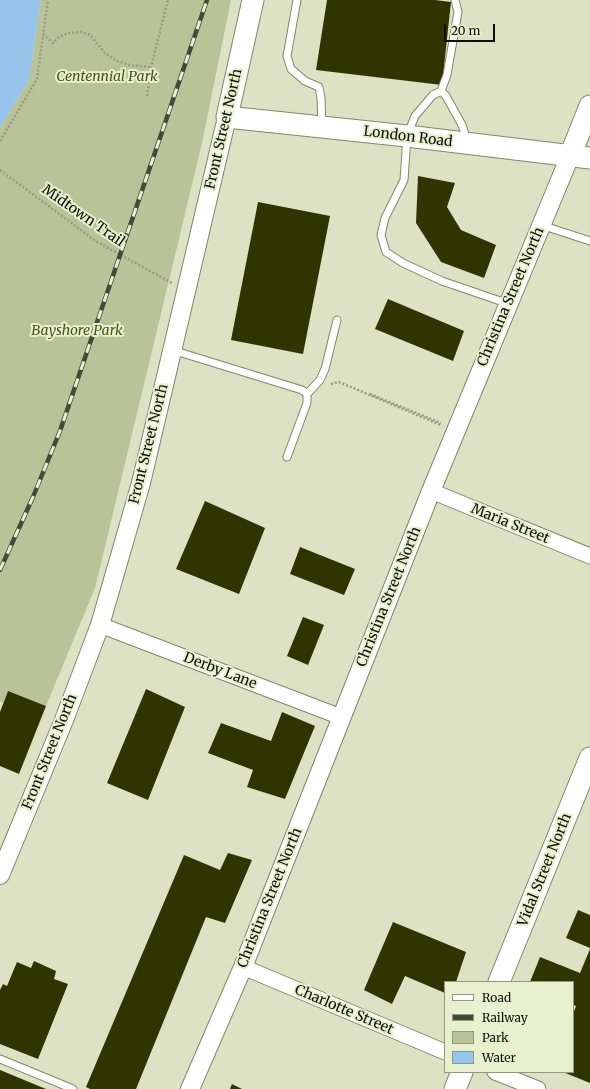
<!DOCTYPE html>
<style>
body{margin:0}
#map{position:relative;width:590px;height:1089px;overflow:hidden;background:#dce2c3;font-family:Merriweather,serif}
canvas{display:block}
.legend{position:absolute;left:444px;top:981px;width:130px;height:92px;box-sizing:border-box;background:#e9f0d0;border:1px solid #92977f;margin:0;padding:5px 7px;list-style:none;font-size:12px;color:#0f1106}
.legend li{display:flex;align-items:center;gap:8px;height:20px}
.legend b{width:20px;border:1px solid #92977f}
.scale{position:absolute;left:444px;top:24px;width:51px;height:18px;box-sizing:border-box;border:2px solid #0f1106;border-top:0;padding-left:5px;font-size:12px;line-height:14px;white-space:nowrap;color:#0f1106;-webkit-text-stroke:3px #e9f0d0;paint-order:stroke}
</style>
<div id="map">
<canvas width="590" height="1089"></canvas>
<ul class="legend">
<li><b style="height:5px;background:#fff"></b>Road</li>
<li><b style="height:5px;background:#464939"></b>Railway</li>
<li><b style="height:11px;background:#bac298"></b>Park</li>
<li><b style="height:11px;background:#98c5eb"></b>Water</li>
</ul>
<div class="scale">20 m</div>
</div>
<script>
const ctx = document.querySelector('canvas').getContext('2d');
ctx.lineJoin = 'round';
function paint(path, color) {
  ctx.fillStyle = color;
  ctx.fill(path, 'evenodd');
}
function poly(rows) {
  const path = new Path2D();
  for (const r of rows) {
    path.moveTo(r[0], r[1]);
    for (let i = 2; i < r.length; i += 2) path.lineTo(r[i], r[i + 1]);
  }
  return path;
}
function stroke(path, color, width, dash) {
  ctx.strokeStyle = color;
  ctx.lineWidth = width;
  ctx.lineCap = dash ? 'butt' : 'round';
  ctx.setLineDash(dash || []);
  ctx.stroke(path);
}
function write(font, color, halo, rows, align = 'center') {
  ctx.font = font + ' Merriweather,serif';
  ctx.lineWidth = 4;
  ctx.setLineDash([]);
  ctx.textBaseline = 'middle';
  ctx.strokeStyle = halo;
  ctx.fillStyle = color;
  for (const [text, x, y, turn = 0] of rows) {
    ctx.save();
    ctx.translate(x, y);
    ctx.rotate((+turn || 0) * Math.PI / 180);
    ctx.textAlign = isNaN(turn) ? turn : align;
    if (halo) ctx.strokeText(text, 0, 0);
    ctx.fillText(text, 0, 0);
    ctx.restore();
  }
}
const green = poly([
 [41,0,231,0,202,143,95,588,46,706,8,691,3,703,0,701,0,128,29,80]
]);
const water = poly([
 [0,0,41,0,29,80,0,128]
]);
const building = poly([
 [327,0,435,0,451,2,442,85,316,70],
 [418,176,455,183,447,207,461,230,496,245,484,278,441,262,416,223],
 [258,202,330,216,303,354,231,340],
 [388,299,464,331,453,361,375,329],
 [205,501,265,528,239,594,176,569],
 [300,547,355,569,344,595,290,574],
 [303,617,324,625,308,665,287,656],
 [146,689,185,707,148,800,107,783],
 [8,691,46,706,19,774,0,766,0,712],
 [282,712,315,726,285,799,247,787,253,770,208,753,221,723,271,741],
 [228,853,252,860,225,923,206,917,136,1089,90,1089,86,1087,184,855,220,870],
 [578,910,590,915,590,948,566,938],
 [393,922,466,952,456,982,445,982,445,993,405,976,392,1004,364,990],
 [590,949,590,1083,563,1072,573,1072,573,1014,576,1006,573,1005,573,982,530,982,540,957,580,973],
 [34,961,56,971,54,979,68,984,38,1059,0,1044,0,990,3,984,7,986,17,962,31,968],
 [0,1070,46,1089,0,1089],
 [232,1084,242,1089,230,1089]
]);
const path = poly([
 [43,34,53,43,59,37,68,33,81,32,90,35,105,53,117,61,130,65,151,67],
 [147,96,151,67,168,0],
 [0,141,37,79,48,0],
 [0,170,97,242,172,283],
 [331,384,339,382,441,425],
 [370,394,441,423]
]);
const service = poly([
 [297,0,287,56,291,69,305,81,319,87,321,98,322,126],
 [441,91,447,75,458,12,455,0],
 [467,140,462,125,446,96,441,91,433,95,415,116,407,136,404,180,385,218,381,235,386,252,403,263,442,281,509,304],
 [541,225,590,241],
 [172,350,302,390,307,394,307,403,287,457],
 [307,394,320,380,325,369,337,320],
 [0,1059,73,1089]
]);
const minor = poly([
 [431,491,590,556],
 [100,625,341,717],
 [243,967,445,1052],
 [495,1072,538,1089]
]);
const tertiary = poly([
 [0,875,64,720,100,625,141,483,227,117],
 [190,1089,243,967,431,491,570,156]
]);
const secondary = poly([
 [253,0,227,117,407,136,590,158],
 [570,156,590,106],
 [499,982,590,758],
 [455,1089,462,1072]
]);
const rail = poly([
 [0,570,33,497,60,431,207,0]
]);
const parkNames = [
 ["Centennial Park",107,77],
 ["Bayshore Park",77,331]
];
const streetNames = [
 ["Front Street North",224,129,-77],
 ["London Road",408,137,7],
 ["Midtown Trail",83,216,35],
 ["Christina Street North",511,297,-67],
 ["Front Street North",149,444,-76],
 ["Maria Street",510,524,22],
 ["Christina Street North",389,597,-68],
 ["Derby Lane",220,671,21],
 ["Front Street North",50,752,-68],
 ["Vidal Street North",545,870,-68],
 ["Christina Street North",270,898,-68],
 ["Charlotte Street",344,1010,23]
];
paint(green, '#bac298');
paint(water, '#98c5eb');
paint(building, '#2f3500');
stroke(service, '#81876a', 9);
stroke(minor, '#81876a', 17);
stroke(tertiary, '#81876a', 20);
stroke(secondary, '#81876a', 23);
stroke(path, '#989d84', 2.5, [2, 2]);
stroke(service, '#fff', 7);
stroke(minor, '#fff', 15);
stroke(tertiary, '#fff', 18);
stroke(secondary, '#fff', 21);
stroke(rail, '#464939', 4.5);
stroke(rail, '#e9f0d0', 3, [9]);
write('italic 14px', '#4b5217', '#e9f0d0', parkNames);
write('14px', '#0f1106', '#e9f0d0', streetNames);
</script>
